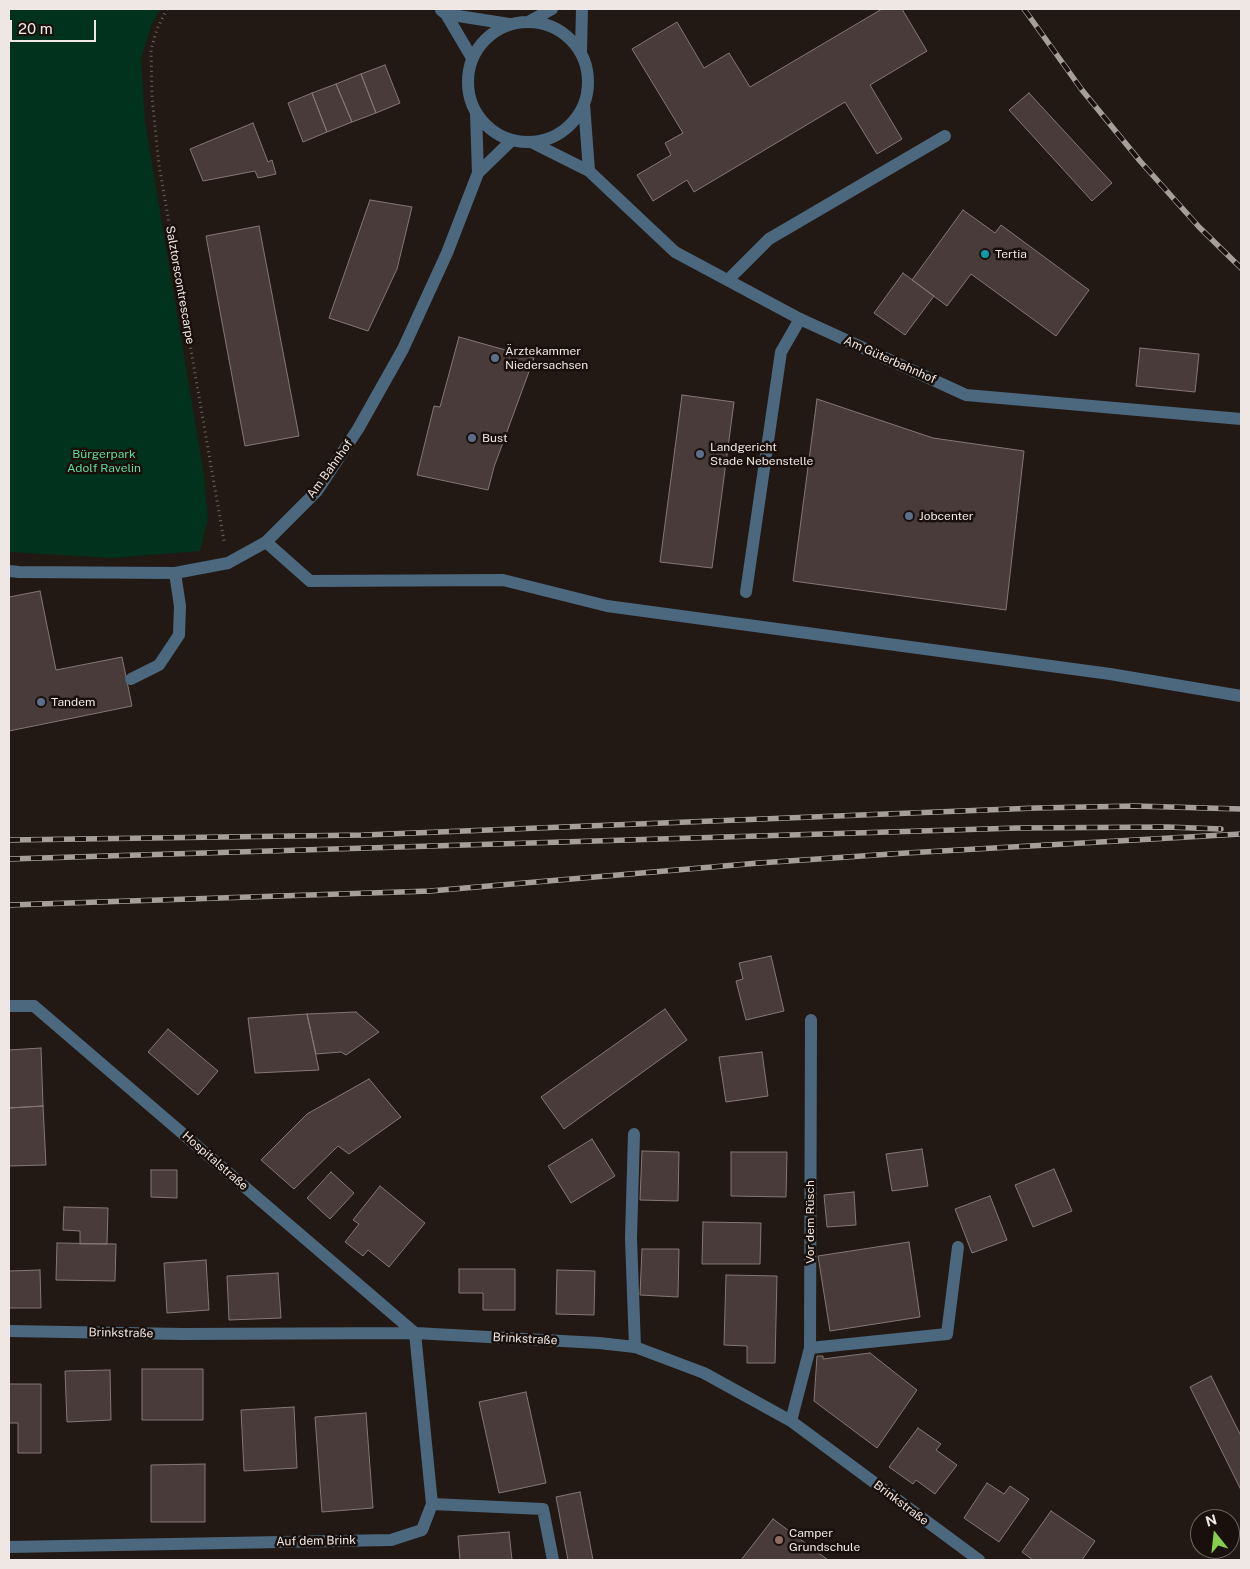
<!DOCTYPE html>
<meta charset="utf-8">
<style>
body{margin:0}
#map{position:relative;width:1250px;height:1569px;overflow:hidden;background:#231914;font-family:"Public Sans",sans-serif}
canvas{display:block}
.frame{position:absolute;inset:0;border:10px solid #eee7e3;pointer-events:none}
.north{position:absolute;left:1190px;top:1509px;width:50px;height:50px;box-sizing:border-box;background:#1a100b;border:1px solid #6f6661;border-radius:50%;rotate:344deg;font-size:14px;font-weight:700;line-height:20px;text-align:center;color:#eee7e3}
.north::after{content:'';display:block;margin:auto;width:18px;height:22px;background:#85cf4d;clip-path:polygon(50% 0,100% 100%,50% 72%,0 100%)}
.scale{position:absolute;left:10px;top:20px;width:86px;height:22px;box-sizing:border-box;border:2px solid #eee7e3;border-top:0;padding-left:6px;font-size:15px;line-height:18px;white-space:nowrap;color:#eee7e3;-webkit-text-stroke:4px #1a100b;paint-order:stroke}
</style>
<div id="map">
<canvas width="1250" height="1569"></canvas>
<div class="frame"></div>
<div class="north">N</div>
<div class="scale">20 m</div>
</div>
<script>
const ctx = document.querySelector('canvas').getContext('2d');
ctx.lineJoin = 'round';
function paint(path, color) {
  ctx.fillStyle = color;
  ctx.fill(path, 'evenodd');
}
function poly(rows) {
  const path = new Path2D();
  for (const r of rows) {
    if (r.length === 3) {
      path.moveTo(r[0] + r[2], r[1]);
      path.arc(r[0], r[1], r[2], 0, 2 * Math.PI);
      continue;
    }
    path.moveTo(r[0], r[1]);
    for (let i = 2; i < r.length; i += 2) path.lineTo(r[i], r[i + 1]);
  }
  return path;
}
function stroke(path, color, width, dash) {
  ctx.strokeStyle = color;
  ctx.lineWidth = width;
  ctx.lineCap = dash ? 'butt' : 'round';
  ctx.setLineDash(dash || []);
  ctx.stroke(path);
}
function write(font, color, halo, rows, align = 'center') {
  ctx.font = font + ' "Public Sans",sans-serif';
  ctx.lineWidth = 5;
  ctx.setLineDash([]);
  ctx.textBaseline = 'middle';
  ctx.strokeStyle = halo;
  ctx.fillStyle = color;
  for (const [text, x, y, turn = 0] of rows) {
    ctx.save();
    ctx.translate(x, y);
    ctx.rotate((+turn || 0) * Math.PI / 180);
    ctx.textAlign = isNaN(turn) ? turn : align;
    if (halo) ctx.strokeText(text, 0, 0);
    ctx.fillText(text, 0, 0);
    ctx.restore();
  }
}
const green = poly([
 [9,9,160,9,151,26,141,59,145,122,204,476,208,518,200,551,112,558,9,552]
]);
const building = poly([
 [882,9,902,9,927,51,870,85,902,139,877,154,845,102,694,192,687,180,653,201,637,175,671,155,665,143,683,133,632,49,677,22,704,68,729,53,750,87,882,9],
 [385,65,400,103,376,113,361,74,385,65],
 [361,74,376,113,352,122,336,84,361,74],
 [336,84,352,122,327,132,312,93,336,84],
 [312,93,327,132,303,142,288,103,312,93],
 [1029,93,1112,183,1092,201,1009,110,1029,93],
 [253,123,268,162,272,160,276,174,258,178,255,171,203,181,190,149,253,123],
 [370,200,412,207,397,269,368,331,329,318,370,200],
 [963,210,995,233,1001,225,1089,290,1056,336,971,274,947,306,912,280,963,210],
 [259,226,299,436,245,446,206,236,259,226],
 [903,273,934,296,905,335,874,313,903,273],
 [459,337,534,358,494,467,488,490,417,475,434,406,440,407,459,337],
 [1140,348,1199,354,1195,392,1136,386,1140,348],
 [682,395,734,402,712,568,660,562,682,395],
 [817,399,933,438,1024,451,1006,610,793,581,817,399],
 [40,591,56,670,122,657,132,706,9,731,9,597,40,591],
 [771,956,784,1011,746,1020,736,981,743,979,739,963,771,956],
 [665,1009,687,1040,564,1129,541,1097,665,1009],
 [356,1012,379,1032,346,1055,341,1052,316,1054,307,1014,356,1012],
 [307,1014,319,1070,255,1073,248,1018,307,1014],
 [168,1029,218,1071,198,1095,148,1052,168,1029],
 [41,1048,43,1106,9,1108,9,1050,41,1048],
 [762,1052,768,1096,726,1102,719,1057,762,1052],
 [369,1079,401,1117,349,1154,338,1146,294,1189,261,1160,307,1114,369,1079],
 [43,1106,46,1165,9,1166,9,1108,43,1106],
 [592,1139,615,1176,571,1203,548,1166,592,1139],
 [922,1149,928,1186,892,1191,886,1154,922,1149],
 [642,1151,679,1152,678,1201,640,1200,642,1151],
 [731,1152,787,1152,786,1197,731,1196,731,1152],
 [1054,1169,1072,1211,1033,1227,1015,1185,1054,1169],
 [151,1170,177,1170,177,1198,151,1197,151,1170],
 [331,1172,354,1193,330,1219,307,1198,331,1172],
 [380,1186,425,1223,389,1267,368,1250,363,1256,345,1242,359,1224,353,1220,380,1186],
 [854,1192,856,1225,827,1227,824,1195,854,1192],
 [990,1196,1007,1240,972,1253,955,1209,990,1196],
 [64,1207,108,1208,107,1244,80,1244,80,1231,63,1230,64,1207],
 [703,1222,761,1223,760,1264,702,1264,703,1222],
 [909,1242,920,1317,830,1331,818,1256,909,1242],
 [57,1243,116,1244,115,1281,56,1280,57,1243],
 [642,1249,679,1249,678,1297,640,1295,642,1249],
 [206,1260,209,1310,167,1313,164,1263,206,1260],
 [459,1269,515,1269,515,1310,483,1310,483,1293,459,1293,459,1269],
 [40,1270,41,1308,9,1308,9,1271,40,1270],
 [557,1270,595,1271,594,1315,556,1314,557,1270],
 [278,1273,281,1318,229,1320,227,1276,278,1273],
 [726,1275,777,1276,775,1363,747,1363,747,1346,724,1345,726,1275],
 [870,1353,917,1390,877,1448,814,1401,817,1356,823,1356,823,1359,870,1353],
 [142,1369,203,1369,203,1420,142,1420,142,1369],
 [110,1370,111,1420,67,1422,65,1371,110,1370],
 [1211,1376,1241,1436,1241,1490,1190,1387,1211,1376],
 [9,1384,41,1384,41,1453,18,1453,18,1423,9,1423,9,1384],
 [526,1392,546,1483,499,1493,479,1402,526,1392],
 [294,1407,297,1468,244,1471,241,1410,294,1407],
 [366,1413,373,1508,322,1512,315,1417,366,1413],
 [918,1428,941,1444,936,1450,957,1465,935,1494,916,1480,913,1484,889,1467,918,1428],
 [205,1464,205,1522,151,1522,151,1465,205,1464],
 [987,1483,1004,1494,1010,1486,1029,1499,999,1542,964,1518,987,1483],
 [580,1492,593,1560,568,1560,556,1497,580,1492],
 [1051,1511,1095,1541,1082,1560,1033,1560,1022,1552,1051,1511],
 [773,1519,828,1560,741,1560,773,1519],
 [509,1532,512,1560,460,1560,458,1536,509,1532]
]);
const path = poly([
 [167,9,157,29,151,50,152,97,159,165,224,541]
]);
const service = poly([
 [728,280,769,239,945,136],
 [266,542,310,581,503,580,607,606,1110,674,1241,696],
 [746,592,781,352,800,319],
 [131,679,159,665,179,635,180,606,175,573],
 [634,1134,631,1238,635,1347],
 [810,1348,947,1334,958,1247],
 [432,1504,543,1509,553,1560]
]);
const minor = poly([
 [441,10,446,14,472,58],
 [446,14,509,24],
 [530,21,552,9],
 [528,82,60],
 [581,51,582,9],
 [584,104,589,171],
 [531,142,589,171,675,252,800,319,966,395,1241,419],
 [478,173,512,140],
 [9,571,19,572,175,573,228,563,266,542,317,491,358,429,403,349,447,253,478,173,476,113],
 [9,1006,34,1006,415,1333],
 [9,1331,182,1334,415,1333,599,1343,635,1347,704,1373,791,1421,979,1560],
 [791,1421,810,1348,811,1020],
 [9,1547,391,1540,422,1530,432,1504,415,1333]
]);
const rail = poly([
 [1024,9,1082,90,1140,161,1199,227,1241,268],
 [9,840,364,835,1036,808,1135,806,1241,809],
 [9,859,1018,828,1167,827,1221,829],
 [9,905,430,891,759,863,906,853,1241,834]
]);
const markers = [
 [985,254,5,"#0f9aa8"],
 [495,358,5,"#5c6f8a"],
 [472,438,5,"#5c6f8a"],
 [700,454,5,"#5c6f8a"],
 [909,516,5,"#5c6f8a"],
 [41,702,5,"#5c6f8a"],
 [779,1540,5,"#8d6e63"]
];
const poiNames = [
 ["Tertia",995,254],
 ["Ärztekammer",505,351],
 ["Niedersachsen",505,365],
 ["Bust",482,438],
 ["Landgericht",710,447],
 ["Stade Nebenstelle",710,461],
 ["Jobcenter",919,516],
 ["Tandem",51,702],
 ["Camper",789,1533],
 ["Grundschule",789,1547]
];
const streetNames = [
 ["Salztorscontrescarpe",180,285,80],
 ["Am Güterbahnhof",890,360,24],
 ["Am Bahnhof",330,469,-54],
 ["Hospitalstraße",215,1161,41],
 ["Vor dem Rüsch",810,1222,-90],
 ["Brinkstraße",121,1333,1],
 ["Brinkstraße",525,1339,3],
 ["Brinkstraße",901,1503,37],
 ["Auf dem Brink",316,1541,-1]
];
const parkNames = [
 ["Bürgerpark",104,454],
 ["Adolf Ravelin",104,468]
];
paint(green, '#00321e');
paint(building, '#483b39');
stroke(building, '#867774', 1);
stroke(path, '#6b635e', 3, [1, 4]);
stroke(service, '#4b687e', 12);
stroke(minor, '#4b687e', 12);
stroke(rail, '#a69e99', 5.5);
stroke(rail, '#1a100b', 4, [11]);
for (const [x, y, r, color] of markers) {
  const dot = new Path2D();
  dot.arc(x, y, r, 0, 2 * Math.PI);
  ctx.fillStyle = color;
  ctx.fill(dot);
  stroke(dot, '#1a100b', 2);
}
write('12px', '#eee7e3', '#1a100b', poiNames, 'left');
write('12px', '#eee7e3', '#1a100b', streetNames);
write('12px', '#61da9f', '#1a100b', parkNames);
</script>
